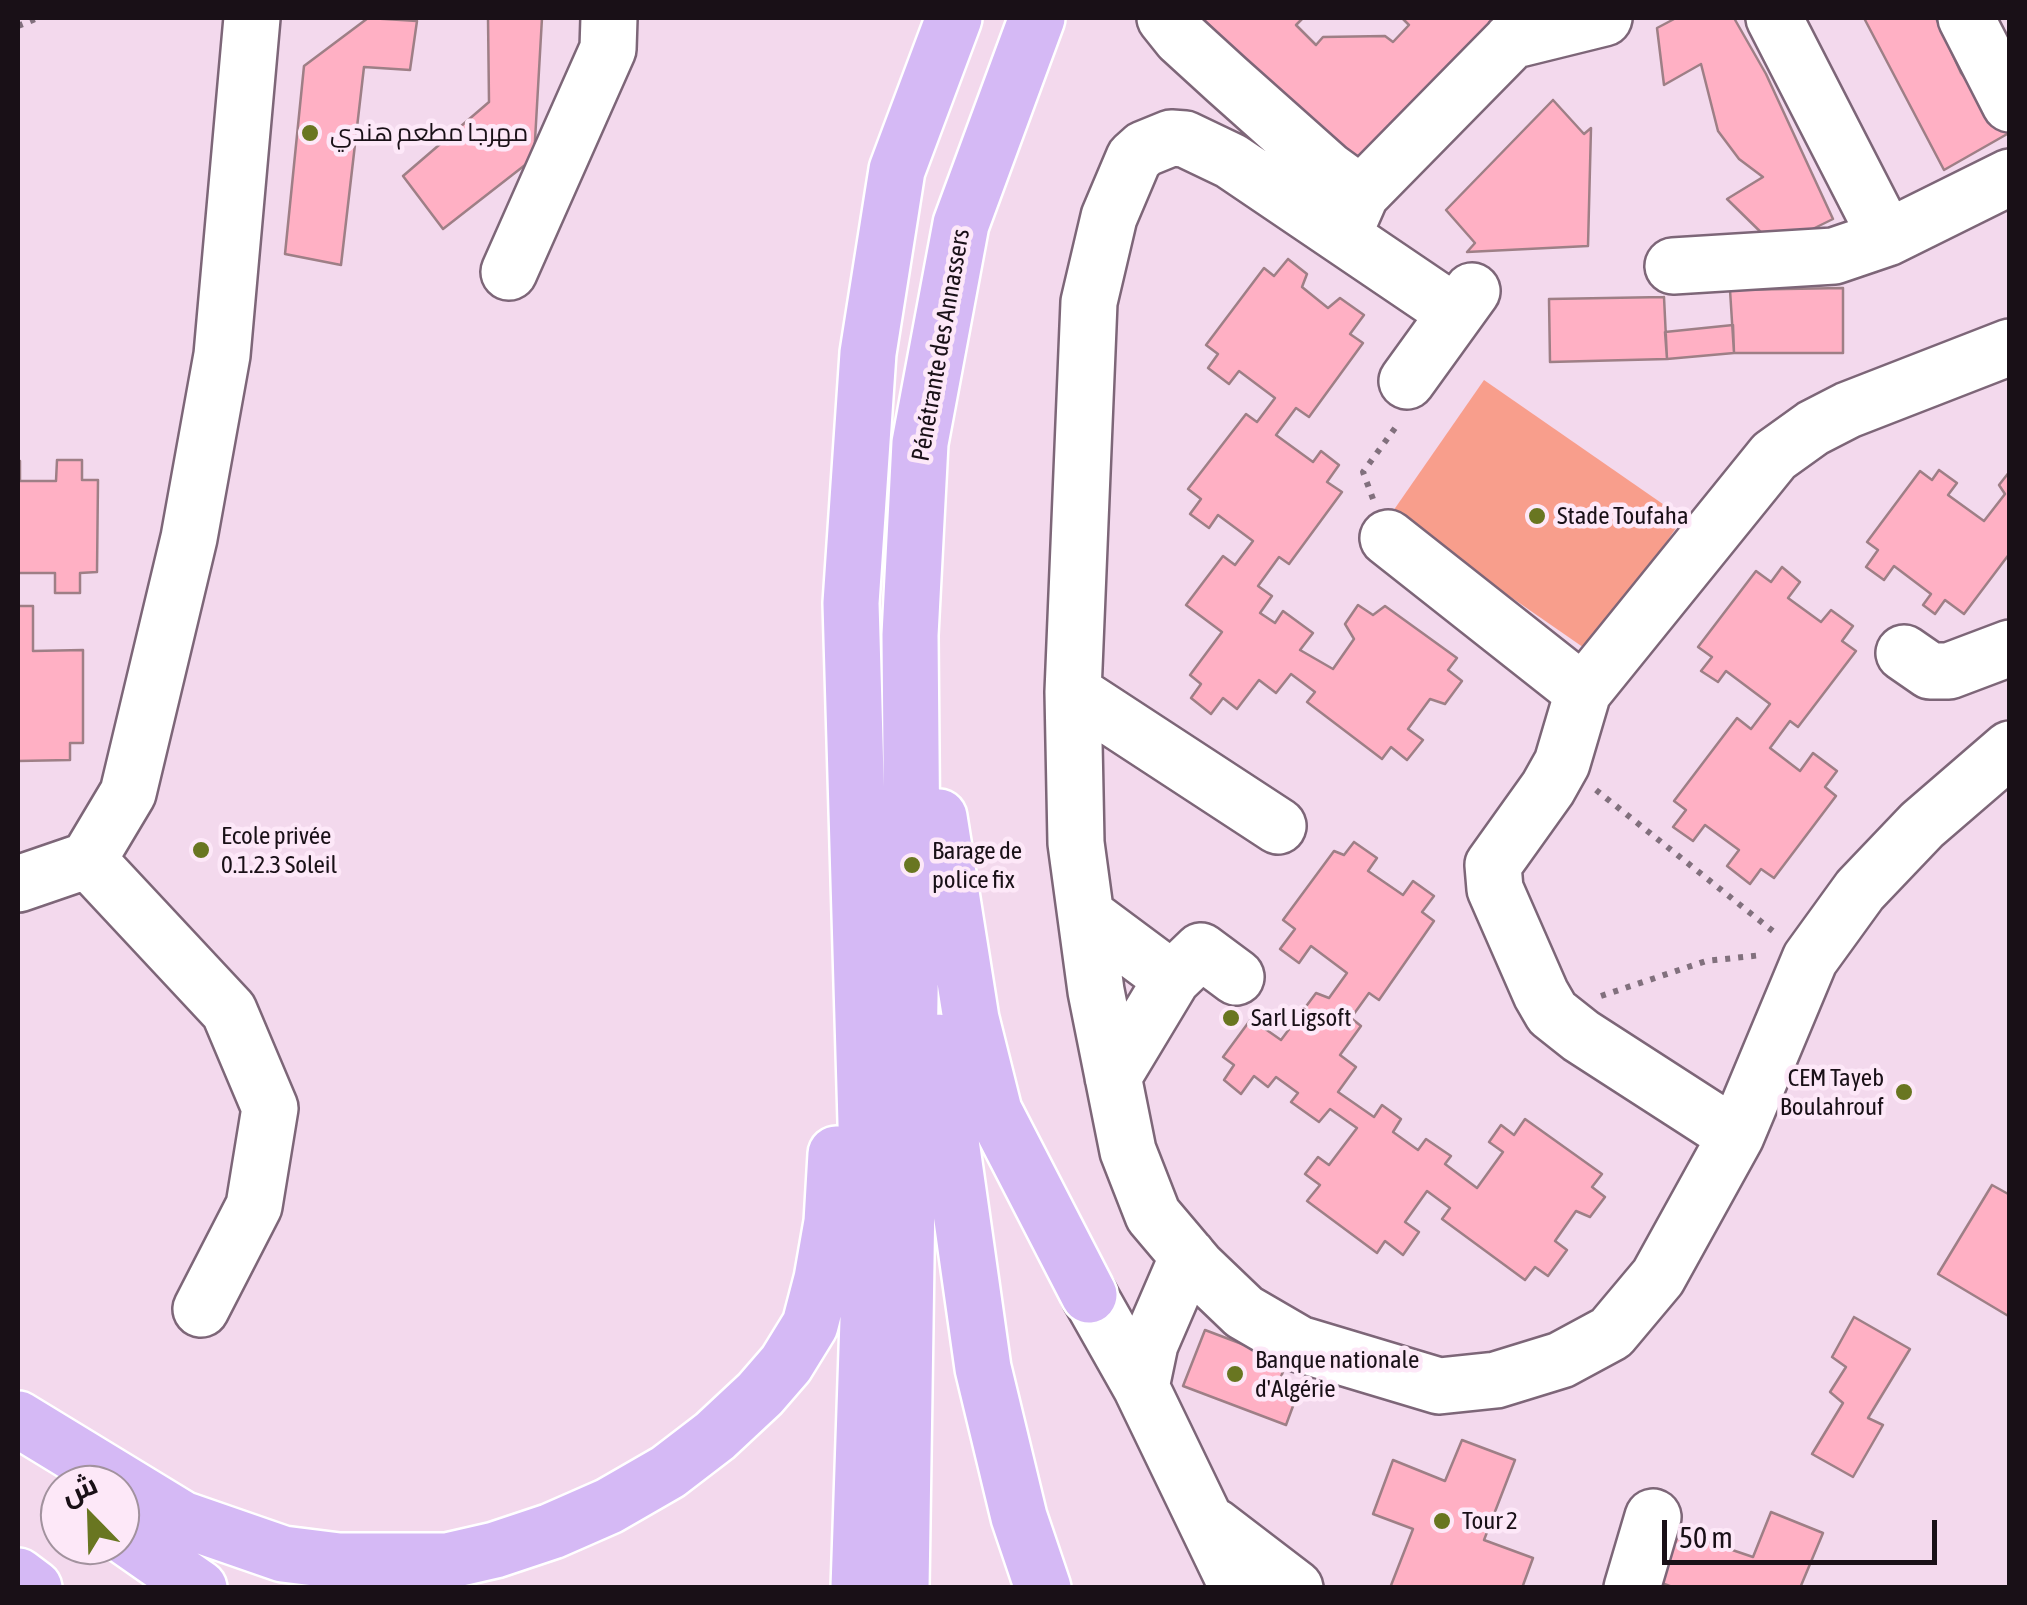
<!DOCTYPE html>
<meta charset="utf-8">
<style>
body{margin:0}
#map{position:relative;width:2027px;height:1605px;overflow:hidden;background:#f3d9ed;font-family:"Asap Condensed",Cairo,sans-serif}
canvas{display:block}
.frame{position:absolute;inset:0;border:20px solid #191017;pointer-events:none}
.north{position:absolute;left:40px;top:1465px;width:100px;height:100px;box-sizing:border-box;background:#fde8f8;border:2px solid #a2929e;border-radius:50%;rotate:337deg;font-size:28px;font-weight:700;line-height:40px;text-align:center;color:#191017}
.north::after{content:'';display:block;margin:auto;width:35px;height:45px;background:#697621;clip-path:polygon(50% 0,100% 100%,50% 72%,0 100%)}
.scale{position:absolute;left:1662px;top:1520px;width:275px;height:45px;box-sizing:border-box;border:5px solid #191017;border-top:0;padding-left:12px;font-size:30px;line-height:35px;white-space:nowrap;color:#191017;-webkit-text-stroke:8px #fde8f8;paint-order:stroke}
</style>
<div id="map">
<canvas width="2027" height="1605"></canvas>
<div class="frame"></div>
<div class="north">ش</div>
<div class="scale">50 m</div>
</div>
<script>
const ctx = document.querySelector('canvas').getContext('2d');
ctx.lineJoin = 'round';
function paint(path, color) {
  ctx.fillStyle = color;
  ctx.fill(path, 'evenodd');
}
function poly(rows) {
  const path = new Path2D();
  for (const r of rows) {
    path.moveTo(r[0], r[1]);
    for (let i = 2; i < r.length; i += 2) path.lineTo(r[i], r[i + 1]);
  }
  return path;
}
function stroke(path, color, width, dash) {
  ctx.strokeStyle = color;
  ctx.lineWidth = width;
  ctx.lineCap = dash ? 'butt' : 'round';
  ctx.setLineDash(dash || []);
  ctx.stroke(path);
}
function write(font, color, halo, rows, align = 'center') {
  ctx.font = font + ' "Asap Condensed",Cairo,sans-serif';
  ctx.lineWidth = 9;
  ctx.setLineDash([]);
  ctx.textBaseline = 'middle';
  ctx.strokeStyle = halo;
  ctx.fillStyle = color;
  for (const [text, x, y, turn = 0] of rows) {
    ctx.save();
    ctx.translate(x, y);
    ctx.rotate((+turn || 0) * Math.PI / 180);
    ctx.textAlign = isNaN(turn) ? turn : align;
    if (halo) ctx.strokeText(text, 0, 0);
    ctx.fillText(text, 0, 0);
    ctx.restore();
  }
}
const green = poly([
 [1484,380,1683,518,1590,652,1391,514]
]);
const building = poly([
 [368,18,417,21,410,70,364,67,341,265,285,254,304,66,368,18],
 [488,18,542,18,534,158,443,229,403,176,489,102,488,18],
 [1202,18,1303,18,1296,25,1316,45,1323,37,1385,36,1393,42,1409,25,1402,18,1504,18,1354,172,1202,18],
 [1676,18,1734,18,1766,74,1833,219,1776,247,1727,199,1763,177,1739,159,1718,131,1701,64,1664,85,1657,28,1676,18],
 [1864,18,1936,18,1961,73,2009,133,1944,170,1864,18],
 [1553,100,1584,134,1591,128,1588,246,1467,252,1475,243,1446,210,1553,100],
 [1288,259,1307,274,1302,287,1328,308,1340,298,1364,315,1350,334,1363,343,1309,417,1296,408,1276,435,1313,462,1321,451,1339,465,1327,482,1342,492,1289,564,1279,557,1258,586,1272,596,1260,613,1275,623,1283,611,1313,633,1300,650,1333,669,1354,639,1345,624,1358,605,1373,615,1385,606,1457,658,1448,670,1462,681,1445,704,1430,699,1408,729,1423,740,1407,760,1391,747,1382,759,1307,702,1315,692,1291,674,1276,693,1259,680,1237,709,1223,698,1211,714,1191,698,1201,684,1190,675,1222,632,1186,605,1223,556,1235,565,1253,541,1218,515,1209,528,1190,514,1201,499,1188,489,1246,414,1257,422,1275,398,1239,371,1229,384,1208,368,1218,354,1206,345,1264,268,1274,276,1288,259],
 [1843,288,1843,353,1734,353,1730,290,1843,288],
 [1664,297,1667,359,1550,362,1549,299,1664,297],
 [1733,325,1734,353,1667,359,1665,332,1733,325],
 [57,460,82,460,82,480,98,480,97,572,80,573,80,593,55,593,55,573,18,573,18,461,20,461,20,481,56,481,57,460],
 [1939,470,1957,483,1948,495,1984,521,2005,494,1999,485,2010,471,2010,553,1964,614,1945,600,1935,614,1923,605,1931,594,1894,566,1884,580,1866,567,1878,550,1867,542,1920,471,1932,480,1939,470],
 [1782,567,1800,582,1788,598,1821,622,1831,610,1853,626,1842,641,1856,651,1798,727,1790,721,1770,748,1800,771,1813,753,1837,771,1825,787,1836,796,1774,878,1761,869,1750,884,1727,866,1739,850,1705,825,1693,841,1673,827,1686,810,1674,801,1737,718,1751,729,1770,704,1726,671,1718,682,1701,671,1712,657,1698,647,1756,571,1771,582,1782,567],
 [18,606,33,606,33,651,83,650,83,743,70,743,70,760,18,761,18,606],
 [1354,842,1377,858,1368,871,1403,895,1413,881,1434,896,1422,912,1434,921,1379,1000,1369,993,1351,1018,1361,1026,1340,1055,1356,1067,1338,1092,1374,1117,1382,1105,1401,1119,1393,1132,1418,1150,1426,1139,1451,1156,1445,1164,1477,1188,1503,1152,1489,1142,1501,1125,1514,1135,1525,1119,1602,1174,1592,1187,1605,1197,1590,1217,1576,1211,1555,1241,1567,1250,1548,1276,1535,1267,1525,1280,1442,1219,1450,1208,1427,1191,1405,1222,1419,1232,1403,1255,1385,1241,1377,1253,1307,1201,1320,1185,1305,1174,1318,1157,1329,1165,1357,1128,1330,1109,1319,1122,1291,1102,1298,1093,1276,1077,1268,1087,1254,1076,1241,1094,1224,1080,1234,1065,1223,1057,1251,1019,1281,1040,1316,993,1329,998,1347,973,1311,946,1299,963,1280,949,1295,929,1283,920,1334,851,1344,855,1354,842],
 [1992,1185,2010,1195,2010,1317,1938,1274,1992,1185],
 [1854,1317,1910,1349,1868,1418,1883,1425,1853,1477,1812,1454,1843,1403,1830,1392,1846,1367,1832,1357,1854,1317],
 [1205,1330,1287,1361,1276,1390,1296,1398,1286,1425,1183,1386,1205,1330],
 [1462,1440,1515,1460,1484,1540,1533,1558,1522,1588,1390,1588,1413,1529,1373,1514,1393,1460,1445,1481,1462,1440],
 [1771,1512,1823,1533,1800,1588,1675,1588,1659,1582,1679,1532,1753,1557,1771,1512]
]);
const path = poly([
 [18,26,38,18],
 [1373,499,1363,472,1398,424],
 [1596,790,1774,932],
 [1601,996,1706,961,1762,955]
]);
const minor = poly([
 [1165,18,1181,38,1227,80,1328,170,1361,194],
 [1774,18,1887,238],
 [1966,18,2010,104],
 [1511,41,1604,18],
 [1343,235,1361,194,1534,18],
 [1673,266,1834,256,1887,238,2010,177],
 [509,272,608,49,609,18],
 [1454,312,1231,161,1185,139,1171,138,1144,149,1134,158,1109,217,1089,302,1073,692,1076,843,1096,991,1128,1151,1153,1215,1197,1267,1244,1312,1299,1344,1439,1386,1496,1380,1561,1360,1611,1333,1658,1277,1736,1136,1810,959,1860,890,1922,825,2010,749],
 [1407,381,1472,291],
 [1388,538,1583,692],
 [1904,653,1930,671,1949,671,2010,648],
 [1073,692,1278,826],
 [88,860,229,1011,270,1108,254,1206,201,1309],
 [18,884,88,860,128,793,189,538,222,355,252,18],
 [1086,915,1172,979,1201,951,1236,977],
 [1113,1077,1172,979],
 [1736,1136,1581,1036,1552,1013,1541,994,1495,889,1493,865,1548,788,1562,763,1583,692,1774,456,1813,428,1848,410,2010,347],
 [1089,1295,1141,1387,1238,1588],
 [1141,1387,1150,1344,1188,1256],
 [1214,1526,1295,1588],
 [1632,1588,1653,1517]
]);
const highway = poly([
 [939,817,971,1019,994,1111,1089,1295],
 [937,1042,983,1368,1019,1517,1043,1588],
 [18,1419,182,1519,283,1554,339,1561,447,1561,495,1550,552,1531,609,1506,668,1472,715,1436,760,1394,786,1364,810,1325,822,1279,832,1222,836,1154],
 [120,1533,199,1588],
 [18,1576,34,1588],
 [859,1588,870,1261,851,603,868,353,897,170,954,18],
 [901,1588,912,865,910,635,920,443,961,224,1037,18]
]);
const markers = [
 [310,133,10,"#697621"],
 [1537,516,10,"#697621"],
 [201,850,10,"#697621"],
 [912,865,10,"#697621"],
 [1231,1018,10,"#697621"],
 [1904,1092,10,"#697621"],
 [1235,1374,10,"#697621"],
 [1442,1521,10,"#697621"]
];
const poiNames = [
 ["مهرجا مطعم هندي",330,133],
 ["Stade Toufaha",1557,516],
 ["Ecole privée",221,836],
 ["0.1.2.3 Soleil",221,865],
 ["Barage de",932,851],
 ["police fix",932,880],
 ["Sarl Ligsoft",1251,1018],
 ["CEM Tayeb",1884,1078,"right"],
 ["Boulahrouf",1884,1107,"right"],
 ["Banque nationale",1255,1360],
 ["d'Algérie",1255,1389],
 ["Tour 2",1462,1521]
];
const streetNames = [
 ["Pénétrante des Annassers",941,345,-80]
];
paint(green, '#f89e8c');
paint(building, '#ffb0c4');
stroke(building, '#9e7f86', 2.5);
stroke(minor, '#7d6678', 60);
stroke(highway, '#fff', 60);
stroke(path, '#81707d', 6, [5, 8]);
stroke(minor, '#fff', 55);
stroke(highway, '#d5b9f5', 55);
for (const [x, y, r, color] of markers) {
  const dot = new Path2D();
  dot.arc(x, y, r, 0, 2 * Math.PI);
  ctx.fillStyle = color;
  ctx.fill(dot);
  stroke(dot, '#fde8f8', 4);
}
write('25px', '#191017', '#fde8f8', poiNames, 'left');
write('25px', '#191017', '#fde8f8', streetNames);
</script>
